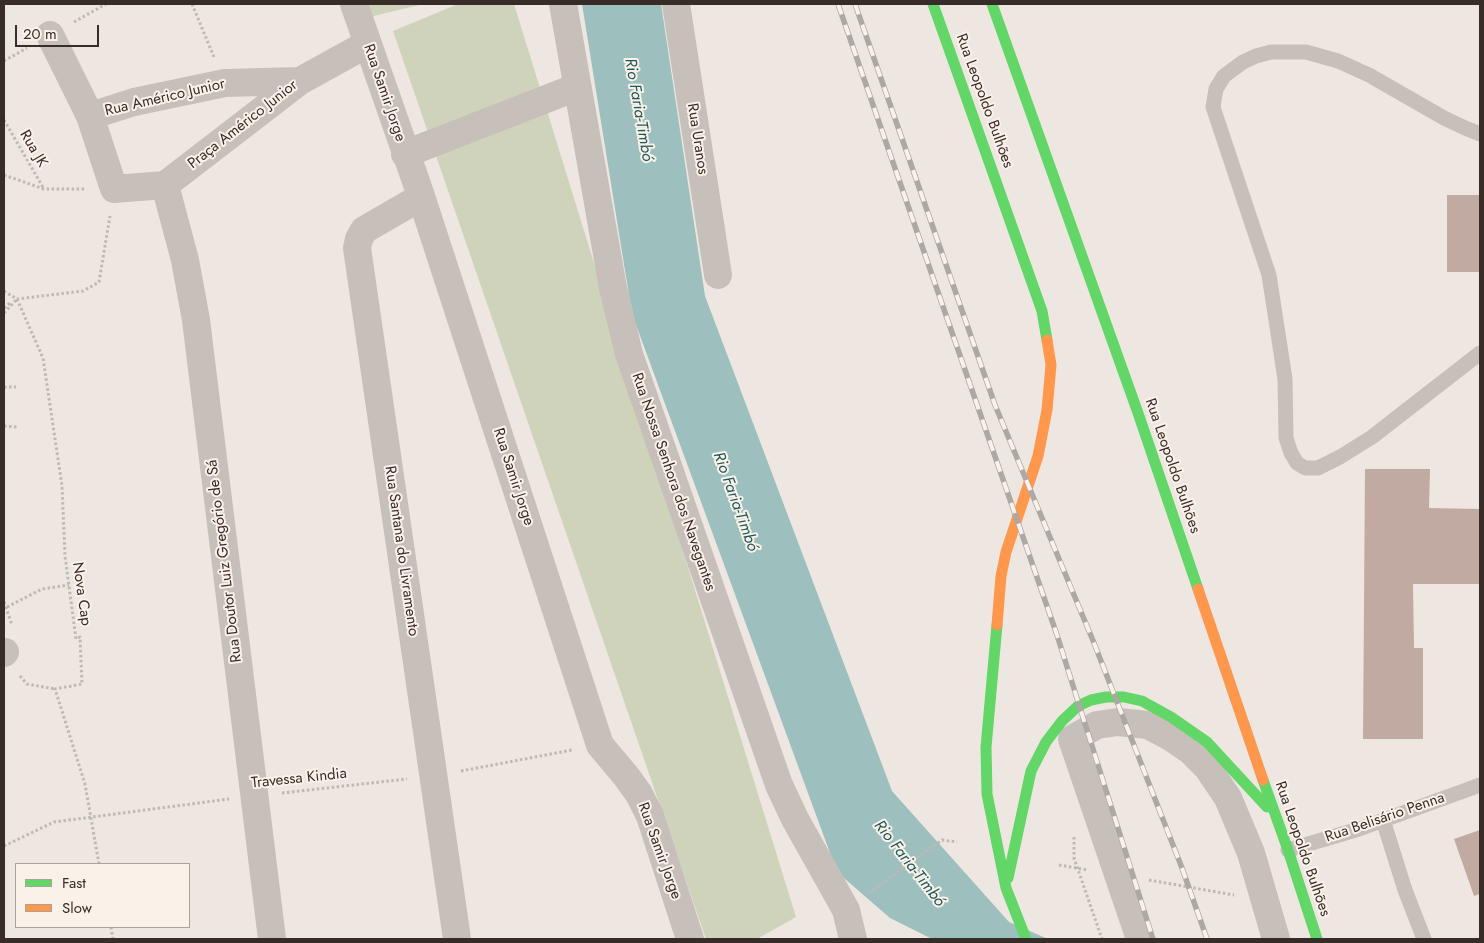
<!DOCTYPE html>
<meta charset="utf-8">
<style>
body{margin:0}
#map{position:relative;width:1484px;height:943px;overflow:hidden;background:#eee7e1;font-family:Jost,sans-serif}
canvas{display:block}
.frame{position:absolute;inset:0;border:5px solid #382c28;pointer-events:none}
.legend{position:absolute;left:15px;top:863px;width:175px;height:65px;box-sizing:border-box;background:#faf1e9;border:1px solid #aca29c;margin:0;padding:6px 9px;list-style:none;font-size:15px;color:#382c28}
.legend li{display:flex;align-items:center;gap:10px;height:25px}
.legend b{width:25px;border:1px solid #aca29c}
.scale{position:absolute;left:15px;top:25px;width:84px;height:22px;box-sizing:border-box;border:2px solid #382c28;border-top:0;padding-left:6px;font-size:15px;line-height:18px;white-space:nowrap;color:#382c28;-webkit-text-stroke:4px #faf1e9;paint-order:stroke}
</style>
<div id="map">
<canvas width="1484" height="943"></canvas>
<div class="frame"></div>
<ul class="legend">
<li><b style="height:6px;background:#63d668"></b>Fast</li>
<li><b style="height:6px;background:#ff974d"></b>Slow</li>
</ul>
<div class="scale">20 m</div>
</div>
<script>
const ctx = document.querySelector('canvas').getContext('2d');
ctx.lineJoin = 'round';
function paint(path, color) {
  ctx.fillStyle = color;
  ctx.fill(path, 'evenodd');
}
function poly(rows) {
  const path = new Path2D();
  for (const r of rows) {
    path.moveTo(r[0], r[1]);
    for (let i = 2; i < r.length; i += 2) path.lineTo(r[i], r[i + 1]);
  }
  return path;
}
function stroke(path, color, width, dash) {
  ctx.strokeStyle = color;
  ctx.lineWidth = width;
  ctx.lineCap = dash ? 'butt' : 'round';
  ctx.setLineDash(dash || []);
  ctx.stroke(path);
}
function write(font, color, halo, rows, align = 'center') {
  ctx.font = font + ' Jost,sans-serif';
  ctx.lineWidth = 4;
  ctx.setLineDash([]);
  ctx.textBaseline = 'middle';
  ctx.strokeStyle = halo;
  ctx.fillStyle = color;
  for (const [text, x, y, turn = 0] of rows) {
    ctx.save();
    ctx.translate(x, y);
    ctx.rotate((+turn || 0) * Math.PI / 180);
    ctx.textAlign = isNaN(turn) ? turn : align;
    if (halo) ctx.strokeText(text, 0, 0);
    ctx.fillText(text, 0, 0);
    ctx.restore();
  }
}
const green = poly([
 [356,4,424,4,361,19],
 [458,4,514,4,796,917,757,939,706,939,393,31]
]);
const water = poly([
 [582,4,661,4,705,296,892,791,1009,922,1048,939,932,939,890,918,837,872,632,314]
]);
const building = poly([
 [1447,195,1480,195,1480,272,1447,272],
 [1365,469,1430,469,1429,508,1480,509,1480,584,1413,584,1414,648,1423,648,1423,739,1363,739],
 [1480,830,1480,894,1474,896,1454,839]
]);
const path = poly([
 [192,4,214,57],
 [74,22,106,4],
 [4,61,27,48],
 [4,120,44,189],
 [4,175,44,189,86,189],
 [4,291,17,299,83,291,99,282,110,216],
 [17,299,43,358,62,486,65,556,76,639,80,637,82,684,55,689,85,784,99,864],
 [4,308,10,303],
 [4,313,17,299],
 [4,387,16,387],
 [4,426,17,427],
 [4,476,5,476],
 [4,602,12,625],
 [7,607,42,589,69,585],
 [20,676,27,684,55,689],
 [461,771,572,750],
 [282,793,407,779],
 [1074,837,1074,858,1102,939],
 [4,846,54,822,229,799],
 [1059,865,1088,870],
 [1149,880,1234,895],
 [869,893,942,840,957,842],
 [111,927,113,939]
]);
const lane = poly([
 [1480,134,1465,128,1444,118,1369,75,1338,61,1306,52,1271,52,1256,56,1243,62,1224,76,1216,89,1213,107,1269,275,1285,379,1286,438,1291,453,1297,463,1305,468,1318,468,1340,457,1372,437,1480,353],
 [1383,820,1405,890,1424,939],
 [1288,850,1359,829,1480,785]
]);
const street = poly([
 [354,4,419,190,600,745,626,776,639,794,650,816,690,939],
 [563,4,613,288,629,354,779,785,795,819,846,910,853,939],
 [676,4,718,275],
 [50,35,90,116,114,189,165,185,300,81,367,44],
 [90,116,134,102,225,83,300,81],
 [405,154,577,87],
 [165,185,185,260,196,320,272,939],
 [421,197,364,230,359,239,357,248,457,939],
 [4,653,5,652],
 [1140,939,1072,739,1097,725,1118,722,1148,725,1169,736,1191,751,1207,767,1228,798,1251,853,1276,939]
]);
const fast = poly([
 [933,4,1042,311,1047,340],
 [992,4,1138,413,1198,589],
 [997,625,986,747,987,794,1006,888,1026,939],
 [1263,780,1288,850,1317,939],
 [1008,878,1031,771,1046,742,1062,721,1078,706,1091,700,1106,697,1124,697,1142,701,1171,717,1207,742,1267,807]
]);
const slow = poly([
 [1198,589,1263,780],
 [997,625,1001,576,1006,552,1038,456,1047,410,1051,365,1047,340]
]);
const rail = poly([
 [838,4,1057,635,1153,939],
 [855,4,995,405,1094,643,1182,868,1207,939]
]);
const streetNames = [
 ["Rua Samir Jorge",384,93,71],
 ["Rua Américo Junior",165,98,-13],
 ["Rua Leopoldo Bulhões",984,101,70],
 ["Praça Américo Junior",243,125,-38],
 ["Rua Uranos",697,139,81],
 ["Rua JK",33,149,60],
 ["Rua Leopoldo Bulhões",1172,466,71],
 ["Rua Samir Jorge",513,477,72],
 ["Rua Nossa Senhora dos Navegantes",673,482,71],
 ["Rua Santana do Livramento",401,551,82],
 ["Rua Doutor Luiz Gregório de Sá",225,561,-97],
 ["Nova Cap",81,594,82],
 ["Travessa Kindia",299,779,-6],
 ["Rua Belisário Penna",1385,818,-19],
 ["Rua Leopoldo Bulhões",1302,849,71],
 ["Rua Samir Jorge",659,851,70]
];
const waterNames = [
 ["Rio Faria-Timbó",638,110,80],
 ["Rio Faria-Timbó",735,502,70],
 ["Rio Faria-Timbó",909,864,52]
];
paint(green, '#d0d3bb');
paint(water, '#9dc0bf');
paint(building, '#c1aaa2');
stroke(path, '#bfb8b3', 3, [2.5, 2.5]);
stroke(lane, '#c7c0ba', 15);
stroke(street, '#c7c0ba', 28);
stroke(fast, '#63d668', 11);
stroke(slow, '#ff974d', 11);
stroke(rail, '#aea8a5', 5.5);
stroke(rail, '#faf1e9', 4, [11]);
write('15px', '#382c28', '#faf1e9', streetNames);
write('italic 16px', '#1d585a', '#faf1e9', waterNames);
</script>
